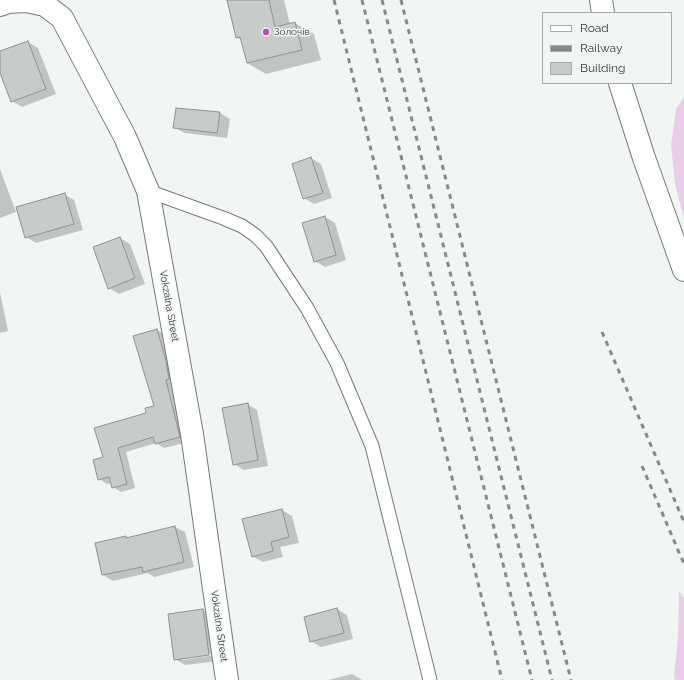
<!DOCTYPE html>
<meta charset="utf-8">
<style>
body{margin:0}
#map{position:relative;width:684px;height:680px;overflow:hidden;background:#f1f6f4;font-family:Raleway,sans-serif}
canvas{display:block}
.legend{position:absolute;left:542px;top:12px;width:130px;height:72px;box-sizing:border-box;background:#f1f6f4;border:1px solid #a6aaa9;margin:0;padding:5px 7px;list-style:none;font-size:12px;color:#363838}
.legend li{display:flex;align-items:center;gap:8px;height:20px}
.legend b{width:20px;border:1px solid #a6aaa9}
</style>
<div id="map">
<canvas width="684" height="680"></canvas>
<ul class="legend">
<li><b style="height:5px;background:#fff"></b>Road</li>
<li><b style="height:5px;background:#878a89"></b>Railway</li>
<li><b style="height:11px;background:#c7cccb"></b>Building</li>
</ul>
</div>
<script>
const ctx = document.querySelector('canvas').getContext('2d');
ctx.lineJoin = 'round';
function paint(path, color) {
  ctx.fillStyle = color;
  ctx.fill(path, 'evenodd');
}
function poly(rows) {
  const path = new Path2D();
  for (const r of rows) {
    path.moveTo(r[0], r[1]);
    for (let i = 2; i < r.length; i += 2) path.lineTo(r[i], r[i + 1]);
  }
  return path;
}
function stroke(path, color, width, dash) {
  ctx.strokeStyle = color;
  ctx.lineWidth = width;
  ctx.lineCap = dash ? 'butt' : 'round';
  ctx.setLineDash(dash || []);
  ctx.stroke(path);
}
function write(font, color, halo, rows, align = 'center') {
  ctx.font = font + ' Raleway,sans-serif';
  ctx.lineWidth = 3;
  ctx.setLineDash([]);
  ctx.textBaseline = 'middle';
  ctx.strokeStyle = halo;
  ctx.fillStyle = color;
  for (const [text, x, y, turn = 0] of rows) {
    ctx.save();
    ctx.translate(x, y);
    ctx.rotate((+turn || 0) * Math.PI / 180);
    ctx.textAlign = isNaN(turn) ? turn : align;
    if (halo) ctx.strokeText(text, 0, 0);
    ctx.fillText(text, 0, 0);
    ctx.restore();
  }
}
const green = poly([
 [684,97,684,218,675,184,671,145,676,109],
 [679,591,684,598,684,680,675,680,674,675,678,637]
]);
const shadow = poly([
 [228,0,284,0,290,24,295,23,314,34,321,60,266,74,247,63,242,40,237,38],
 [28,42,38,48,56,94,22,107,12,101,0,70,0,52],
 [220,113,230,119,227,138,185,133,175,128],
 [311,158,321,164,332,198,314,204,304,198],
 [0,169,16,212,0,218],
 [64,194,74,200,83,230,36,243,26,237],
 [325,217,335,223,346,260,325,267,315,261],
 [120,238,130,244,145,284,119,294,109,288],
 [0,292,8,331,0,333],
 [157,330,165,335,188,442,164,448,156,443,126,452,135,488,121,492,113,487,112,483,107,484,99,479,104,458,155,407],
 [247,404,257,410,268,466,244,470,234,464],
 [282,510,292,516,299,543,280,547,283,557,263,562,252,556],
 [175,527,185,532,194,567,154,577,148,573,113,581,103,575,126,537,128,538],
 [337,609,347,615,353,639,321,647,311,641],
 [203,610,213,616,219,661,185,665,175,659],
 [214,653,214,655,183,660,183,658],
 [352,674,362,680,328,680]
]);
const building = poly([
 [227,0,269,0,275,27,295,22,302,50,247,63,240,37,236,38,227,0],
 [28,41,46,89,11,102,0,73,0,51,28,41],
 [176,108,220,112,217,133,173,128,176,108],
 [311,157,323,193,303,199,292,164,311,157],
 [65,193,74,224,25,238,16,207,65,193],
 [325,216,336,255,314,262,302,223,325,216],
 [120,237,135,278,108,289,93,247,120,237],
 [157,329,166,361,169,379,166,380,180,437,155,444,153,437,118,448,127,484,112,488,109,477,98,480,93,460,103,457,94,428,146,413,145,408,154,406,133,336,157,329],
 [248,403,258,460,233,465,222,408,248,403],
 [282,509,289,537,271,542,273,551,252,557,242,519,282,509],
 [175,526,184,562,143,572,142,567,102,575,95,543,126,536,126,538,175,526],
 [337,608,344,633,310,642,304,617,337,608],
 [203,609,209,655,174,660,168,614,203,609]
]);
const lane = poly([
 [148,191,223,218,242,226,255,235,266,246,307,308,337,363,372,446,430,680]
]);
const street = poly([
 [601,0,603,13],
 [0,5,8,2,26,1,45,5,62,18,125,137,148,191,192,434,227,680],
 [620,83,644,158,684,270]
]);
const rail = poly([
 [334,0,502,680],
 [362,0,532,680],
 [382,0,552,680],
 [401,0,571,680],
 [602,332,684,522],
 [642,466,684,564]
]);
const markers = [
 [266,32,4,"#b74fb3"]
];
const poiNames = [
 ["Золочів",274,32]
];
const streetNames = [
 ["Vokzalna Street",169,306,80],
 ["Vokzalna Street",219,626,82]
];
paint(green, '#eacee7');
paint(shadow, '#0003');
paint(building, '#c7cccb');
stroke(building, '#8e9392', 1);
stroke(lane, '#767b7a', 15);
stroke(street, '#767b7a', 24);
stroke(lane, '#fff', 13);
stroke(street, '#fff', 22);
stroke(rail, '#878a89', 3, [5, 5]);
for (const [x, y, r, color] of markers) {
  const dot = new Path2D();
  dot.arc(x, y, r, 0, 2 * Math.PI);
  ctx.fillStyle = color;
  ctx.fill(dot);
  stroke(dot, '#f1f6f4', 1.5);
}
write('10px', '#363838', '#f1f6f4', poiNames, 'left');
write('10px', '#363838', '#f1f6f4', streetNames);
</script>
